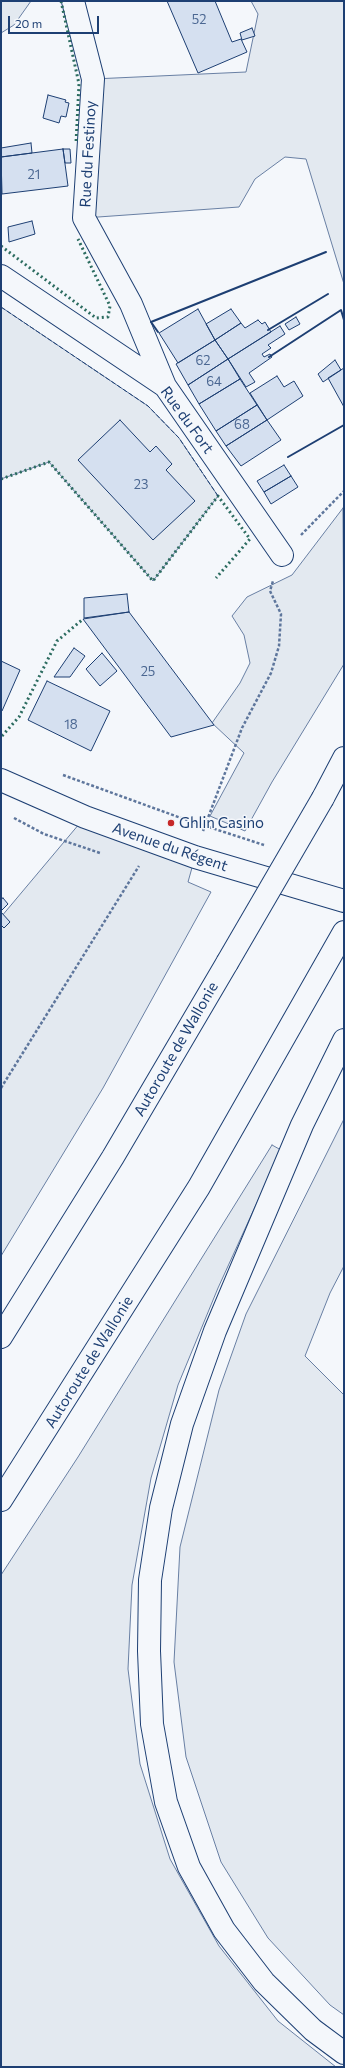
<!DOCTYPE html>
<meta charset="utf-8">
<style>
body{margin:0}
#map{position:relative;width:345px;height:2068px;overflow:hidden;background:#f4f7fb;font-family:Commissioner,sans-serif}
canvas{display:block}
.frame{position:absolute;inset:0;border:2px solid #1d3f73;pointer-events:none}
.scale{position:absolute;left:8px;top:16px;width:91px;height:18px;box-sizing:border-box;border:2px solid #1d3f73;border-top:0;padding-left:5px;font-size:12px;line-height:14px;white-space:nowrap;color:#1d3f73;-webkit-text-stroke:3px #f4f7fb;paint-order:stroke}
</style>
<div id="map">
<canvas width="345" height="2068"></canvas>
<div class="frame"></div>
<div class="scale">20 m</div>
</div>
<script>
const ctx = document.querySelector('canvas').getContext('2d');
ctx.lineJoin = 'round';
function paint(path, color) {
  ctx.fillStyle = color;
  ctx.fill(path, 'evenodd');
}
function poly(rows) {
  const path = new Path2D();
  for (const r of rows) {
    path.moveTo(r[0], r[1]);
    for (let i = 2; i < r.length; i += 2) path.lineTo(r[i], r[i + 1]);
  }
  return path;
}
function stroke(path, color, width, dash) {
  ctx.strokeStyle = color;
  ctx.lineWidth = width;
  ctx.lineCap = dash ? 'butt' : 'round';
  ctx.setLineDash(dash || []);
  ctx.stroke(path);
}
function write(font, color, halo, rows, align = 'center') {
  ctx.font = font + ' Commissioner,sans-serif';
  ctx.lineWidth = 3;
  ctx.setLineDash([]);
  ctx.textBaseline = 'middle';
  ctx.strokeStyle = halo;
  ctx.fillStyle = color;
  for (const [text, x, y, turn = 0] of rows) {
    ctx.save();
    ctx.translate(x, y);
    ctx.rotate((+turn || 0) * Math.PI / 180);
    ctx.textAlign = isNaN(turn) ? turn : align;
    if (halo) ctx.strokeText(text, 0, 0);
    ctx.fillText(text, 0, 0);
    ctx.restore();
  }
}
const green = poly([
 [1,1,31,1,14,25,1,33,1,1],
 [251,1,344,1,344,284,306,159,285,157,255,179,239,207,84,218,93,79,246,72,258,14,251,1],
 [1,307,148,406,179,438,218,496,153,581,49,462,1,479,1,307],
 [343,508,344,664,272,782,245,831,210,816,244,753,212,723,240,683,250,663,244,635,232,616,247,597,292,575,343,508],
 [85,817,195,857,188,882,211,892,103,1088,1,1256,1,917,85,817],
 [344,1119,344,1266,330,1293,305,1356,344,1395,344,2015,330,2005,268,1938,221,1862,186,1757,174,1662,180,1547,219,1390,246,1314,344,1119],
 [272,1145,281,1150,218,1288,178,1385,151,1478,132,1585,128,1669,140,1764,170,1859,219,1946,278,2021,336,2067,1,2067,1,1575,78,1457,272,1145]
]);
const building = poly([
 [167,1,215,1,232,42,241,39,247,52,198,73,167,1],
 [252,28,255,36,242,40,240,33,252,28],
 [48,95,66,100,65,102,69,103,66,117,61,116,59,123,43,118,48,95],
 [31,143,32,153,1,157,1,148,31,143],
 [63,149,70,149,71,163,65,163,63,149],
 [63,149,68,186,2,194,1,157,63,149],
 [32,221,35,234,9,242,8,227,32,221],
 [198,309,215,340,178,363,159,333,198,309],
 [231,309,241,323,215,340,206,324,231,309],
 [296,317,300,324,289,330,285,324,296,317],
 [258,320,262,324,265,322,271,332,228,359,215,340,241,323,245,328,258,320],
 [280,326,285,334,268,345,271,348,262,354,264,357,270,354,272,357,249,373,255,382,246,387,228,359,280,326],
 [215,340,228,359,188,385,176,364,215,340],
 [228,359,240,379,199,404,188,385,228,359],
 [335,360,341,370,323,382,318,374,335,360],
 [344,368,344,407,328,378,344,368],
 [277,376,284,387,294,381,303,396,267,420,250,393,277,376],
 [240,379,257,405,216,431,199,404,240,379],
 [257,405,267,420,226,446,216,431,257,405],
 [120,420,150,452,156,446,172,464,166,470,195,501,153,540,78,460,120,420],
 [267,420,281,440,241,466,226,446,267,420],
 [284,465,291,476,264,492,257,481,284,465],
 [291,476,298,487,271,504,264,492,291,476],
 [127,594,129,612,84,618,84,598,127,594],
 [129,612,214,725,171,737,83,619,129,612],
 [74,648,85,656,70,677,54,677,74,648],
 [102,653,117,671,100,686,86,669,102,653],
 [1,661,20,670,2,711,1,710,1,661],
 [47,681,110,711,91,751,28,720,47,681],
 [3,898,8,904,1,911,1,899,3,898],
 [1,912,10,922,4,928,1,925,1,912]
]);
const path = poly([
 [301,535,344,491],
 [63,775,181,818,264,845],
 [14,818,44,834,100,853],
 [203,831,242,728,271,673,279,646,281,614,270,591,273,581],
 [1,1088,139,866]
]);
const street = poly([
 [73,1,93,79,84,218,131,304,165,386],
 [1,276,165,386,282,555]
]);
const primary = poly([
 [1,780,85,817,195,857,344,901]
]);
const highway = poly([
 [323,798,344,758],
 [344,1040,302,1125,215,1331,182,1424,161,1508,150,1580,149,1651,152,1724,166,1802,189,1867,224,1930,264,1982,313,2030,344,2053],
 [1,1337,113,1157,227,963],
 [1,1500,199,1187,344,932]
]);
const highwayBridge = poly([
 [227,963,323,798]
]);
const hedge = poly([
 [61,1,79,84,76,143],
 [1,246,96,318,108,317,110,306,78,239],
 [1,479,49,462,153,581,218,496,250,539,216,578],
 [2,736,19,717,57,641,82,620]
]);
const fence = poly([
 [1,307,148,406,179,438,218,496]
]);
const wall = poly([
 [268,330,328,294],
 [158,332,151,322,326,252],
 [269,357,341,310,344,320],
 [288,457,344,425]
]);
const markers = [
 [171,823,4,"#c62828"]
];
const numberNames = [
 ["52",199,20],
 ["21",34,175],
 ["62",203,361],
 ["64",214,382],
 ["68",242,425],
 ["23",141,485],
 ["25",148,672],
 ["18",71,725]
];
const streetNames = [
 ["Rue du Festinoy",88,154,-87],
 ["Rue du Fort",187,420,54],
 ["Avenue du Régent",170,847,19],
 ["Autoroute de Wallonie",176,1049,-60],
 ["Autoroute de Wallonie",89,1362,-58]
];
const poiNames = [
 ["Ghlin Casino",179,823]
];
paint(green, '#e3e9f0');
stroke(green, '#687fa3', 1);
paint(building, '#d5e0f0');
stroke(building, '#1d3f73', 1);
stroke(street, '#1d3f73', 24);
stroke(primary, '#1d3f73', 24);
stroke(highway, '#1d3f73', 24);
stroke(path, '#5e769c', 2.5, [3, 2]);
stroke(street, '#f4f7fb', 22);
stroke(primary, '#f4f7fb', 22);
stroke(highway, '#f4f7fb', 22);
stroke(highwayBridge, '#1d3f73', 24, []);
stroke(highwayBridge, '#f4f7fb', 22);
stroke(hedge, '#2c6c60', 3, [2, 3]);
stroke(fence, '#1d3f73', 1, [5, 2]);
stroke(wall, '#1d3f73', 2);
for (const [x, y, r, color] of markers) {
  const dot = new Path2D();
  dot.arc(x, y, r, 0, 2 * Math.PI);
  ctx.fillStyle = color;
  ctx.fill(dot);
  stroke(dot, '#f4f7fb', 1.5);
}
write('13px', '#4b6792', null, numberNames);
write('15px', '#1d3f73', '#f4f7fb', streetNames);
write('15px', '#1d3f73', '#f4f7fb', poiNames, 'left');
</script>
